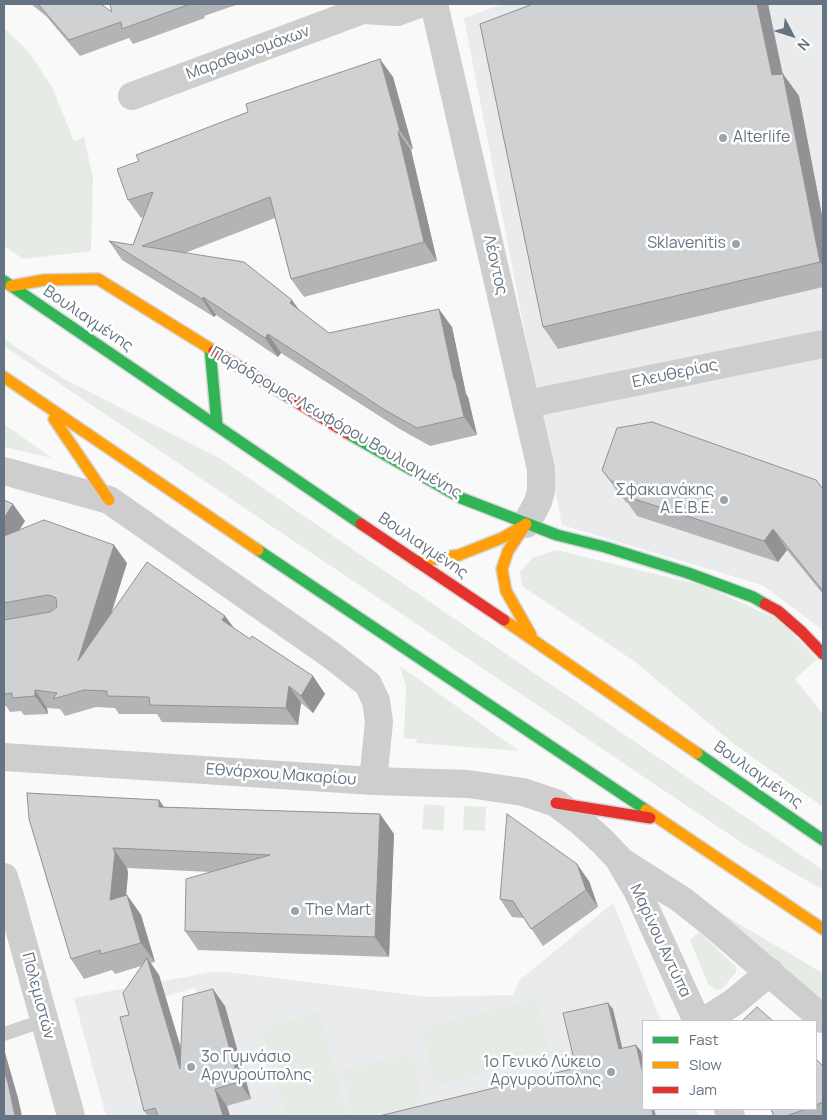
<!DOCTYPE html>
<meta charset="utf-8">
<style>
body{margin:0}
#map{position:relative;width:827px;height:1120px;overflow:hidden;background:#f9f9f9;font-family:Manrope,sans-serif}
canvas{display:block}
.frame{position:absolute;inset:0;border:5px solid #657482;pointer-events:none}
.legend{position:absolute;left:642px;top:1020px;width:175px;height:90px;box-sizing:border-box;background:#fff;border:1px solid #c1c7cd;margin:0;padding:6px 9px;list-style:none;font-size:15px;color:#657482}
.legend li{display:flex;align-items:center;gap:10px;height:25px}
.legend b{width:25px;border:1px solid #c1c7cd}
.north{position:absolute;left:767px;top:10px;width:50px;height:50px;-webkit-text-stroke:4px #fff;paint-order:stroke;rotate:130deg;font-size:14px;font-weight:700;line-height:20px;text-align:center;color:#657482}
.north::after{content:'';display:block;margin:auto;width:18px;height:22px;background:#657482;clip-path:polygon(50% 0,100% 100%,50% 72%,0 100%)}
</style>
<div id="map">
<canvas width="827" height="1120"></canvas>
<div class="frame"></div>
<ul class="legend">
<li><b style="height:6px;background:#30b455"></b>Fast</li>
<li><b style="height:6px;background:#ff9f0a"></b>Slow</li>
<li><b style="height:6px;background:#e5322d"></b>Jam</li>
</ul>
<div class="north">N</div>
</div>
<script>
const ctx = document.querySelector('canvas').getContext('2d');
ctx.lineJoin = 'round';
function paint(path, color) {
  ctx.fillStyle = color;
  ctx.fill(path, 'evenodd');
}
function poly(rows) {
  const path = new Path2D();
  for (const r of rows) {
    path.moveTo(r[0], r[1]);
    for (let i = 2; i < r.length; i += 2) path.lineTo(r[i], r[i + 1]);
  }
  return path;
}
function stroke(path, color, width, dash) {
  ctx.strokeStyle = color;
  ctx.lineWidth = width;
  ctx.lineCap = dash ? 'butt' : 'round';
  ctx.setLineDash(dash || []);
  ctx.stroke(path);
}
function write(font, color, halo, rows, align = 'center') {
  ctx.font = font + ' Manrope,sans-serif';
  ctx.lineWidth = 5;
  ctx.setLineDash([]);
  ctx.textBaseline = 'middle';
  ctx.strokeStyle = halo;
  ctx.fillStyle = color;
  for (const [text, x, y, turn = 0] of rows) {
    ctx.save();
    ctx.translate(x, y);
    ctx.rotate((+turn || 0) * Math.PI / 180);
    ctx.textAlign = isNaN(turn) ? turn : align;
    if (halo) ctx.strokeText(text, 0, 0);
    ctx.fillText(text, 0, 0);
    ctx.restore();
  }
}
const built = poly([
 [503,4,823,4,823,630,762,585,562,525,464,18],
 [613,903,661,1021,643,1021,643,1062,586,1099,409,1116,348,1116,318,1011,260,1027,284,1116,230,1116,227,1106,251,1099,225,1006,202,1013,195,988,140,1003,153,1116,106,1116,74,998,180,978,211,972,227,972,428,997,513,995,520,980],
 [654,1109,696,1109,699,1116,656,1116]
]);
const green = poly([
 [4,28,29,52,53,89,74,141,84,137,93,178,91,251,23,259,4,246],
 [4,339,64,379,219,458,823,870,823,890,745,845,4,346],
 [4,424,52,458,4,447],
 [556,550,705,586,779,620,817,659,795,679,823,714,823,807,734,744,634,661,522,586,520,572,532,558],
 [400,666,420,680,519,751,416,743,417,739,404,738,406,686],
 [424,804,445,806,443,831,422,829],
 [464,806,486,807,485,831,463,830],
 [645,861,737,923,823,973,823,1011],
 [699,932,736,967,736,972,722,989,717,990,708,984,690,940],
 [537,998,551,1057,435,1086,421,1027],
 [319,1011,348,1116,284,1116,260,1027],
 [412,1053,423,1103,369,1116,353,1116,343,1070]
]);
const lane = poly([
 [4,1034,45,1020]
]);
const street = poly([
 [434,4,541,469,541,491,538,502,526,524],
 [132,96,363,10,397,12,419,4],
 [527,404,823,344],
 [4,471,109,500,331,655,368,684,376,701,379,722,373,781],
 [4,757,373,781,468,784,523,792,556,803,581,822,602,841,621,861,682,900,711,923,823,1019],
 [621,863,637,890,697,1021],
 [4,877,10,896,71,1116],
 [705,1021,734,1002,770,972],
 [728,1109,731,1116]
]);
const fast = poly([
 [4,281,361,524],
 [210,349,217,425],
 [347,433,461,498,557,535,605,547,688,573,753,597,765,604],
 [258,550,646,810],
 [697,753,823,840]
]);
const slow = poly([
 [11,286,44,280,98,279,214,351],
 [4,377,258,550],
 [54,419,109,500],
 [526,524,508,551,502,569,506,591,531,635],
 [417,562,459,555,502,538,525,525],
 [504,620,697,753],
 [646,810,823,929]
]);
const jam = poly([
 [214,351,347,433],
 [361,524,504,620],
 [765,604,778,611,802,632,823,654],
 [556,803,650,818]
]);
const wall = poly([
 [31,4,101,4,112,12,110,4,239,4,204,16,205,18,133,44,129,38,80,56,46,16],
 [768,4,783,74,799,96,823,221,823,287,558,349,543,327],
 [393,77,413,149,411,150,437,261,304,297,291,279,275,218,185,253,299,311,329,333,452,327,466,394,468,397,477,435,430,446,398,428,281,353,278,357,216,315,214,317,122,260,109,241,133,245,143,217,141,218,128,200],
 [602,470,823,489,823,594,787,550,778,562,637,516,628,503,626,502,617,491],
 [4,500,25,521,19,530,127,563,110,616,225,616,235,629,250,639,313,676,325,694,313,713,301,703,298,725,162,722,157,714,119,714,115,708,96,707,65,716,60,709,47,708,48,714,24,715,21,711,10,712,6,706,4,707],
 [159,800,164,807,380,814,394,834,389,957,198,950,185,931,211,872,127,868,128,873,126,896,127,895,141,915,155,962,151,963,159,975,181,1048,225,1006,251,1099,227,1106,230,1116,148,1116,144,1111,129,1015,141,966,115,974,112,970,84,979,71,959,29,819],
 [589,881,598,907,543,946,524,918,512,917,500,899],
 [816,1059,823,1066,823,1116,774,1116,770,1109,816,1109]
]);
const shadedWall = poly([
 [757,4,768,4,787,97,772,75],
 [380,59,393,77,413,149,400,131],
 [783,74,799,96,823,221,823,266,820,262],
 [398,132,411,150,437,261,424,242],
 [203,297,216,315,214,317,202,299],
 [292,300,305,318,290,303],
 [439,309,452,327,466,394,468,397,477,435,464,417,454,379],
 [268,334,281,353,278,357,265,338],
 [13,504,25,521,4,554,4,518],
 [773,529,787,550,778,562,764,541],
 [114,545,127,563,91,679,78,661],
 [225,616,237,633,222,620],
 [313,676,325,694,313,713,301,696],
 [289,686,301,703,298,725,286,708],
 [35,690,47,708,48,714,35,696],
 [159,800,173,820,159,807],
 [380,814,394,834,389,957,375,937],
 [113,848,127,868,128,873,124,920,110,900],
 [577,864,589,881,598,907,586,890],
 [127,895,141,915,155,962,141,943],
 [147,958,159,975,192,1086,180,1069],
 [213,989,225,1006,251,1099,239,1082],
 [608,1003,613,1009,624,1055,619,1049],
 [636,1045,641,1051,643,1062,643,1074],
 [4,1049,18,1098,22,1116,15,1116,4,1070],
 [215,1089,227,1106,230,1116,223,1116],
 [652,1109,654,1109,656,1116,653,1116]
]);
const building = poly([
 [38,4,101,4,112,12,110,4,190,4,122,29,121,22,69,40,38,4],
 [533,4,757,4,772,75,783,74,820,262,543,327,480,24,533,4],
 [380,59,400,131,398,132,424,242,291,279,270,197,142,246,244,262,292,300,290,303,329,333,439,309,454,379,455,379,464,417,417,428,385,410,268,334,265,338,203,297,202,299,109,241,133,245,153,192,128,200,117,169,139,161,136,155,248,112,246,104,380,59],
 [652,422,816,480,823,489,823,591,773,529,764,541,622,495,625,486,611,481,602,470,617,428,652,422],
 [4,500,13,504,4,518,4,500],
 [44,520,114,545,78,661,147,562,225,616,222,620,250,639,252,636,313,676,301,696,289,686,286,708,150,705,149,697,107,696,107,691,84,690,53,699,57,693,35,690,35,696,12,698,12,693,4,694,4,620,50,612,57,607,56,598,52,596,47,595,4,603,4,536,44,520],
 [27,793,159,800,159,807,380,814,375,937,185,931,186,879,270,855,113,848,115,853,110,900,127,895,141,943,101,954,100,950,71,959,29,819,27,793],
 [507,814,577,864,586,890,531,929,513,901,500,899,507,814],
 [147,958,180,1069,183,997,213,989,239,1082,215,1089,223,1116,158,1116,155,1108,144,1111,120,1017,129,1015,123,993,147,958],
 [608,1003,619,1049,636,1045,643,1074,643,1109,652,1109,653,1116,379,1116,576,1068,563,1013,608,1003],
 [757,1007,773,1021,742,1021,757,1007],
 [816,1059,823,1066,823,1102,816,1105,816,1059],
 [4,1070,8,1083,15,1116,4,1116,4,1070],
 [771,1109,806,1109,786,1116,774,1116,771,1109]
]);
const markers = [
 [723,138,5,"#99a3ac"],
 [736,244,5,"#99a3ac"],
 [724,500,5,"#99a3ac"],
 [295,911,5,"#99a3ac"],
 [191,1067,5,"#99a3ac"],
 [611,1072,5,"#99a3ac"]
];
const streetNames = [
 ["Μαραθωνομάχων",248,53,-20],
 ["Λέοντος",495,265,77],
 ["Βουλιαγμένης",88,319,34],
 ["Ελευθερίας",675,374,-12],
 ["Παράδρομος Λεωφόρου Βουλιαγμένης",336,423,30],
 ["Βουλιαγμένης",423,546,34],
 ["Εθνάρχου Μακαρίου",281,775,4],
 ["Βουλιαγμένης",758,775,35],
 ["Μαρίνου Αντύπα",660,941,65],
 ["Πολεμιστών",38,996,75]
];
const poiNames = [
 ["Alterlife",733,138],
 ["Sklavenitis",726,244,"right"],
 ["Σφακιανάκης",714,491,"right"],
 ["Α.Ε.Β.Ε.",714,509,"right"],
 ["The Mart",305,911],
 ["3ο Γυμνάσιο",201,1058],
 ["Αργυρούπολης",201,1076],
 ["1ο Γενικό Λύκειο",601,1063,"right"],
 ["Αργυρούπολης",601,1081,"right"]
];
paint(built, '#e9ebec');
paint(green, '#e7ebe6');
stroke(fast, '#d6d7d8', 14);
stroke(slow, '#d6d7d8', 14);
stroke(jam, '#d6d7d8', 14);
stroke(lane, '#cececf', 14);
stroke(street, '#cececf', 28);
stroke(fast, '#30b455', 11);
stroke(slow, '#ff9f0a', 11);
stroke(jam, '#e5322d', 11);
paint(wall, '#b3b4b5');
paint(shadedWall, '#929294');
paint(building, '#d0d1d3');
stroke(building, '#929294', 1);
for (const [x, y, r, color] of markers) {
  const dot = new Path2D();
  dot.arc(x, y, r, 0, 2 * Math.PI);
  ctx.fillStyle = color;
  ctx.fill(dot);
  stroke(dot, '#fff', 2);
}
write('16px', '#657482', '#fff', streetNames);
write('16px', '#657482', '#fff', poiNames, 'left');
</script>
